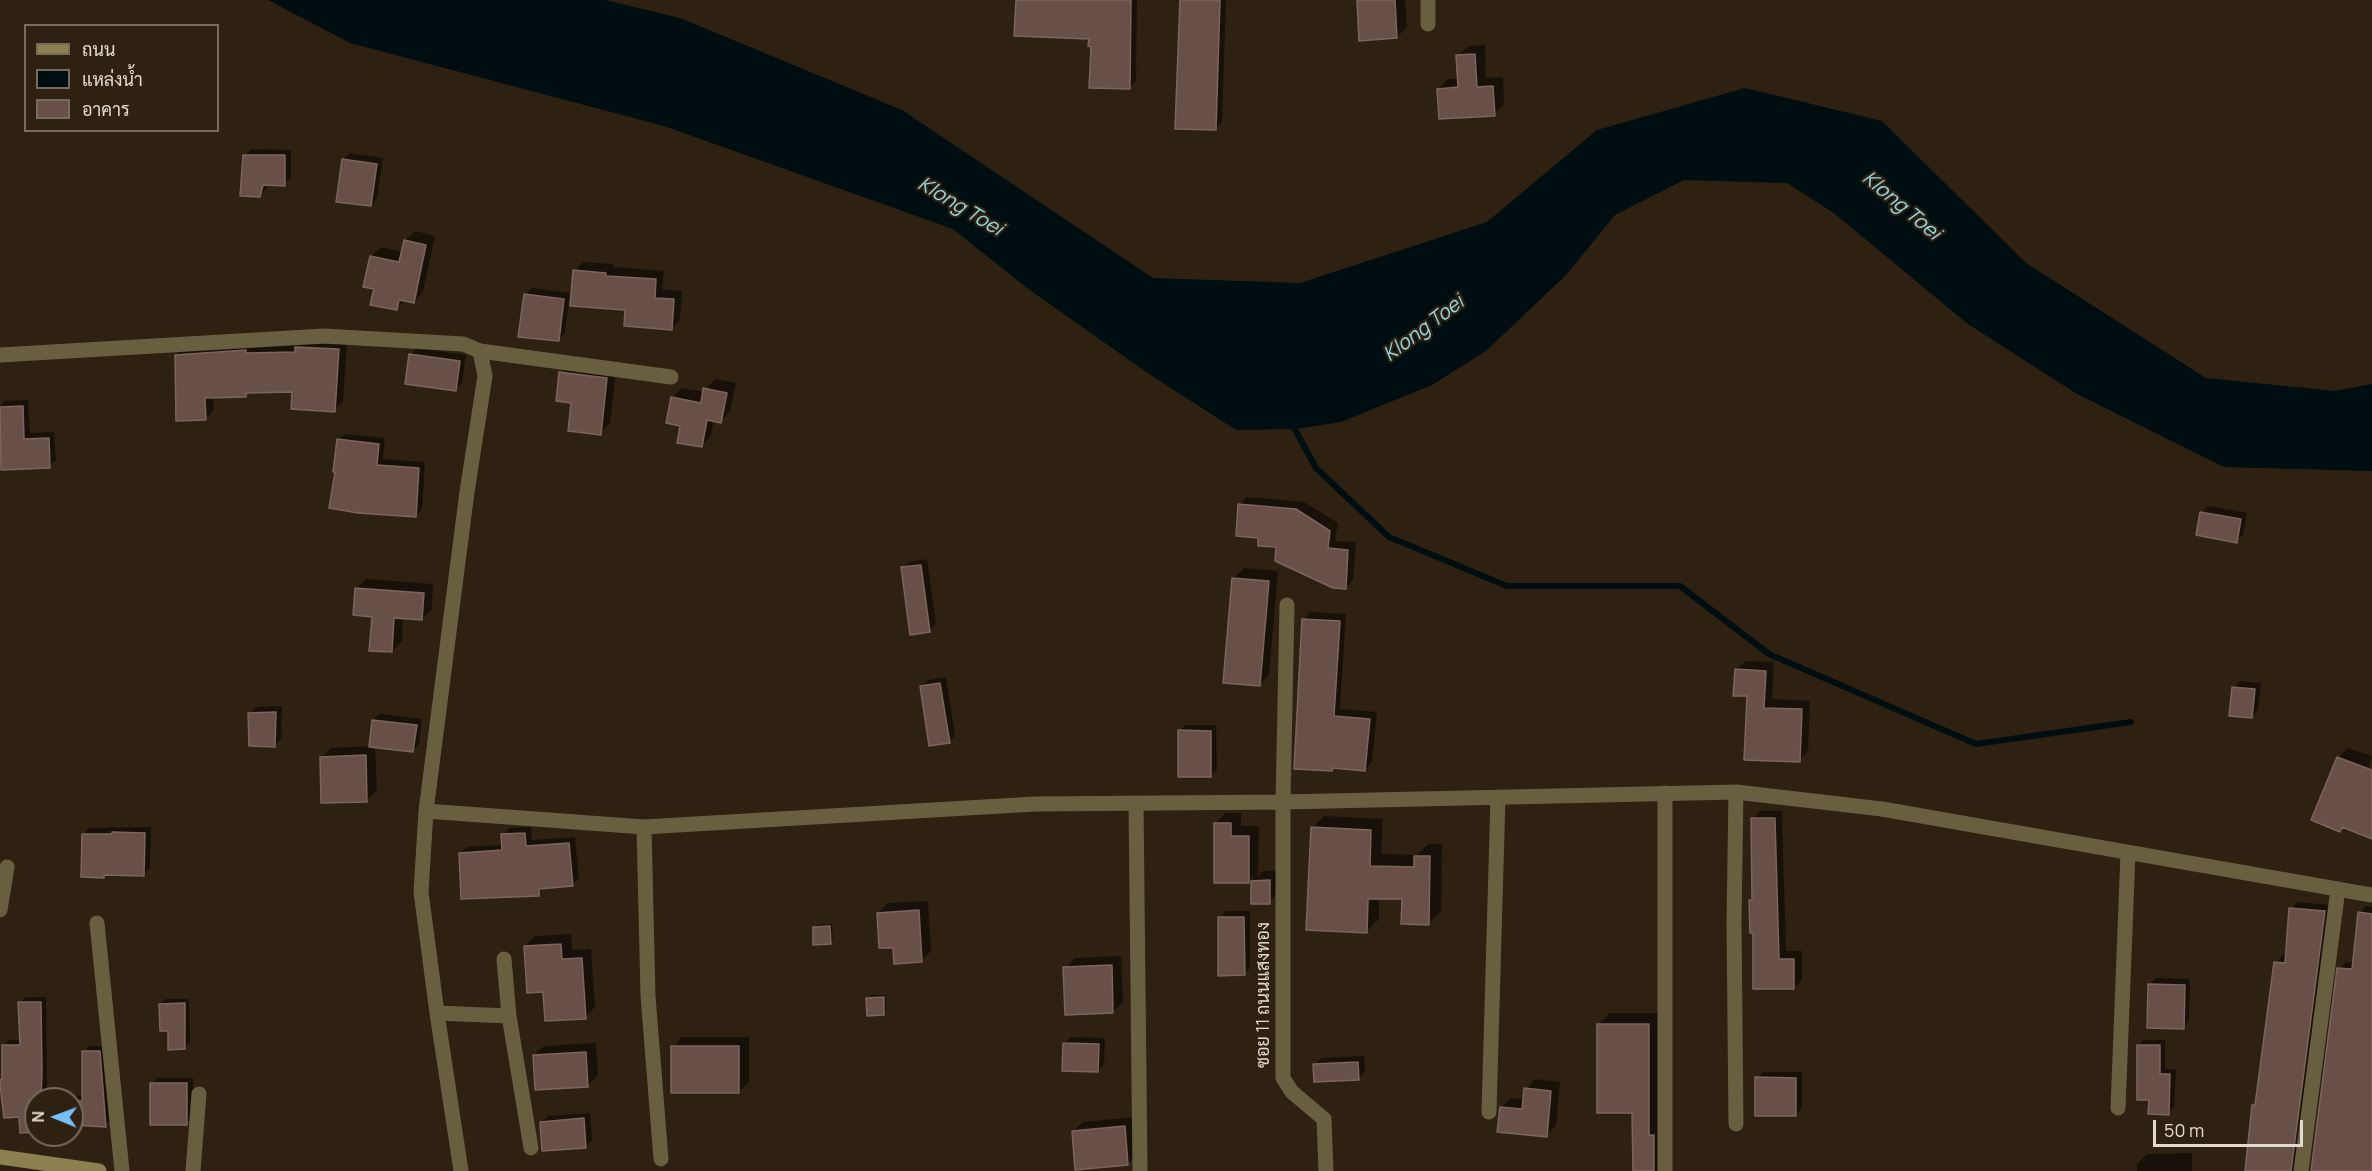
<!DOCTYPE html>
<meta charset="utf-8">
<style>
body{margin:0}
#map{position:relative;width:2372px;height:1171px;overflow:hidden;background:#2e2111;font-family:Manrope,Sarabun,sans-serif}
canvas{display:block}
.legend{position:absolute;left:24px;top:24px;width:195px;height:108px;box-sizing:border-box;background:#2e2111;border:2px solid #766b5d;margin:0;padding:8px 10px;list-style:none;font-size:18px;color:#e3dacf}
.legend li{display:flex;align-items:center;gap:12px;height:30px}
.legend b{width:30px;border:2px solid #766b5d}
.north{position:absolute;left:24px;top:1087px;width:60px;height:60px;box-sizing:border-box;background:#2e2111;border:2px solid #766b5d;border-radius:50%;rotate:271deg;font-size:16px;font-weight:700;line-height:24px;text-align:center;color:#e3dacf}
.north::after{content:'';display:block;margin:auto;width:21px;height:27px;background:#76c0f7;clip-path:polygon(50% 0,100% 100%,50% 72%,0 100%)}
.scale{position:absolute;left:2153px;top:1120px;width:150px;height:27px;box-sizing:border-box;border:3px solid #e3dacf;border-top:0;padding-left:8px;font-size:18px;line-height:21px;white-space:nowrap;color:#e3dacf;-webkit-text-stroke:4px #2e2111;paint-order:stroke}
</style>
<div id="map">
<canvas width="2372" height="1171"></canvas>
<ul class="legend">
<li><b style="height:8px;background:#8e7f50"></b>ถนน</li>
<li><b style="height:16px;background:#000d11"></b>แหล่งน้ำ</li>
<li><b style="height:16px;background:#685049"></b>อาคาร</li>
</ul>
<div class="north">N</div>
<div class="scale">50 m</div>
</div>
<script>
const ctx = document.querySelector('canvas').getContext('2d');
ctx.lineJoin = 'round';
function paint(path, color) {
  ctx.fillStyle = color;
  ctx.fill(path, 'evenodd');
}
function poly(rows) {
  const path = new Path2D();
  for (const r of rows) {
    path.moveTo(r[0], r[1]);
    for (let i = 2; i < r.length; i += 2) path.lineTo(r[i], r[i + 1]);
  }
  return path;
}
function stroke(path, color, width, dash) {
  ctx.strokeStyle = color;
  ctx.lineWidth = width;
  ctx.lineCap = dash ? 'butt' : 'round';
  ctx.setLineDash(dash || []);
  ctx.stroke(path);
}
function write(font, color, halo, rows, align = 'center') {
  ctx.font = font + ' Manrope,Sarabun,sans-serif';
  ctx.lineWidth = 4.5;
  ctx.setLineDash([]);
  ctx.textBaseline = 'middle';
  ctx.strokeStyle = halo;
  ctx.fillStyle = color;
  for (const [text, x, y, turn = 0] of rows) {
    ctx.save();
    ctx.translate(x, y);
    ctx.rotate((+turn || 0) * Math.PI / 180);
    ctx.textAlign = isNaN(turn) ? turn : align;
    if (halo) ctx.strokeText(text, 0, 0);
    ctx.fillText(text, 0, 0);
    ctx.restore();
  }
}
const water = poly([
 [268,0,605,0,680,18,902,110,1153,278,1300,283,1487,222,1597,130,1745,88,1882,121,2026,263,2206,378,2335,391,2372,384,2372,471,2224,467,2077,394,1968,324,1835,214,1787,183,1684,180,1615,215,1566,275,1486,351,1432,385,1341,422,1295,429,1236,430,1149,374,1027,288,953,229,664,126,350,43]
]);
const shadow = poly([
 [1017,0,1137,0,1136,81,1129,88,1092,45,1090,38],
 [1182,0,1226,0,1222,122,1216,129],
 [1358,0,1405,0,1407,27,1397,37],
 [1485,45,1486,78,1503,77,1504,104,1494,114,1438,89,1448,79,1459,79,1458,56,1468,46],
 [251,149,291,150,291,178,285,184,267,184,266,189,260,196,245,156],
 [350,153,383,158,377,198,371,205,343,160],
 [415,231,435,236,423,292,413,302,405,300,397,309,375,288,371,257,381,247,403,252,405,241],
 [583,262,614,264,613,267,664,271,662,289,682,291,680,320,672,328,626,309,575,271],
 [532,288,570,293,565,333,559,340,525,295],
 [347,341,343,401,334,410,294,390,250,391,245,395,213,396,214,410,205,419,176,355,185,346],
 [417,348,466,355,462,383,456,389,411,354],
 [571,362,616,369,610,423,601,433,572,401,561,372],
 [715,379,736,383,730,411,721,421,714,420,711,436,701,446,681,424,672,398,682,388,704,392],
 [28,400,30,433,54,432,56,460,49,466,2,468,0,406,5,401],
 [345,434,385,438,383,459,425,462,422,509,416,515,337,471,338,440],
 [1247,497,1304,502,1338,523,1335,541,1356,542,1353,580,1345,588,1260,536,1239,505],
 [2208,506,2247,513,2243,535,2236,541,2202,513],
 [927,559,936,624,930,630,903,568,909,562],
 [1244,568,1278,571,1269,675,1259,685,1234,578],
 [366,579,433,584,432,609,422,619,403,617,402,641,392,651,356,589],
 [1310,612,1346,614,1340,709,1377,712,1372,762,1365,770,1335,767,1332,769,1303,620],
 [1745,661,1774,662,1772,699,1810,701,1808,751,1799,760,1748,695,1736,670],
 [946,677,955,735,949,742,921,687,928,680],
 [2240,681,2261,683,2258,710,2251,717,2234,687],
 [282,706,281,739,275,745,250,714,256,707],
 [380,714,422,719,419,744,413,751,375,746,377,790,367,800,321,758,331,748,370,746,373,720],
 [1186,725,1216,725,1217,770,1210,776,1179,731],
 [2348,748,2372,756,2363,786,2372,789,2372,838,2343,826,2340,830,2338,758],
 [1760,811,1782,811,1786,951,1802,951,1802,980,1794,988,1755,931,1751,901,1753,899,1752,819],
 [1225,813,1241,813,1241,826,1259,826,1258,876,1263,871,1279,871,1279,892,1269,902,1253,902,1253,877,1249,882,1216,823],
 [1324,816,1383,819,1381,854,1417,855,1428,844,1442,844,1441,911,1429,923,1403,898,1379,897,1379,919,1366,932,1312,828],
 [151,827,150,868,144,874,107,873,104,876,83,835,89,828],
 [531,827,532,840,575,837,579,879,572,885,545,888,538,894,460,853,467,847,504,845,503,835,509,828],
 [928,901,931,951,921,961,894,946,878,913,888,903],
 [2298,902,2331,905,2302,1171,2246,1171,2253,1106,2257,1102,2276,962,2283,955,2287,956,2291,909],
 [2366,906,2372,907,2372,1171,2312,1171,2339,969,2346,962,2354,963,2359,913],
 [1226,911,1250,911,1250,968,1244,974,1220,918],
 [832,924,833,940,830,943,814,927,817,925],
 [571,934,572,950,591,949,595,1007,585,1017,545,990,525,946,535,936],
 [1121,956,1123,1002,1113,1012,1065,968,1075,958],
 [2156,978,2190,979,2189,1021,2183,1027,2149,985],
 [871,995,886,995,886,1011,884,1013,868,998],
 [25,997,46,997,47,1095,84,1096,84,1052,89,1046,105,1046,111,1120,105,1125,72,1124,72,1099,36,1099,36,1131,20,1115,0,1080,4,1077,3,1046,9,1040,21,1040,20,1003],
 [166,999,189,999,190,1042,185,1048,160,1004],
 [1610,1013,1660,1013,1665,1171,1634,1171,1634,1111,1599,1025],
 [682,1037,749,1037,749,1082,739,1092,673,1047],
 [1071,1037,1105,1038,1104,1064,1098,1070,1065,1043],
 [2144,1040,2165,1040,2165,1069,2176,1069,2174,1107,2168,1113,2151,1099,2138,1046],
 [596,1043,598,1075,588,1085,534,1055,544,1046],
 [1364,1056,1365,1072,1358,1079,1315,1064,1321,1058],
 [1763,1072,1802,1072,1802,1108,1795,1115,1757,1078],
 [158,1078,193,1078,193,1117,186,1124,151,1084],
 [1535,1079,1560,1082,1556,1125,1547,1135,1501,1108,1511,1098,1525,1099,1526,1089],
 [590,1113,592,1140,586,1147,541,1122,548,1116],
 [1134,1117,1138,1154,1128,1164,1073,1131,1083,1122],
 [2192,1153,2192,1171,2137,1171,2137,1164,2147,1154]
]);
const stream = poly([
 [1291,422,1316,468,1389,537,1507,586,1680,586,1769,654,1976,744,2131,722]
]);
const building = poly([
 [1016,0,1131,0,1130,89,1089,88,1091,47,1088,46,1089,39,1014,36,1016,0],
 [1180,0,1220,0,1216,130,1175,129,1180,0],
 [1357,0,1395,0,1397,38,1359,41,1357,0],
 [1475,54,1477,87,1493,86,1495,116,1439,119,1437,89,1458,87,1456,55,1475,54],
 [243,155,285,155,285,186,263,185,260,197,240,196,243,155],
 [342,159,377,164,371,206,336,202,342,159],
 [404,240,426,245,414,303,399,300,397,310,370,305,374,289,363,287,370,256,399,262,404,240],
 [573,270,606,273,606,276,656,279,655,298,674,299,672,330,624,326,625,310,570,306,573,270],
 [524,294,564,299,559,341,518,337,524,294],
 [295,347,339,349,335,412,291,409,292,392,246,393,246,397,205,398,206,420,176,421,175,355,246,350,246,353,295,352,295,347],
 [409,354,460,361,456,391,405,384,409,354],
 [559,372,607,378,601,435,568,431,571,403,556,401,559,372],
 [703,388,727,393,721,423,707,420,702,447,677,443,680,426,666,423,671,397,701,403,703,388],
 [23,406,24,439,49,438,50,468,1,470,0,407,23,406],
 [337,439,379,444,377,465,419,468,416,517,358,513,329,508,335,472,333,472,337,439],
 [1238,504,1296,509,1330,531,1328,548,1348,550,1346,589,1333,588,1275,561,1276,547,1258,546,1258,538,1236,536,1238,504],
 [2200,512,2241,519,2237,543,2196,535,2200,512],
 [921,565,930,632,910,635,901,567,921,565],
 [1232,578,1269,581,1260,686,1223,683,1232,578],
 [355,588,424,593,422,620,394,618,392,652,369,651,372,617,353,615,355,588],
 [1302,619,1340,621,1334,716,1370,719,1365,771,1333,768,1332,771,1294,769,1302,619],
 [1735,669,1766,671,1764,708,1802,709,1800,762,1744,760,1747,696,1733,696,1735,669],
 [940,683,950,743,929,746,920,686,940,683],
 [2232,687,2255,689,2252,718,2229,716,2232,687],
 [276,712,275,747,249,746,248,713,276,712],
 [372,720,417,725,413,752,369,747,372,720],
 [1178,730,1211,731,1211,777,1178,777,1178,730],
 [366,755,367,802,321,803,320,757,366,755],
 [2337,757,2372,770,2372,839,2342,827,2340,832,2311,820,2337,757],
 [1751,818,1775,818,1779,959,1794,959,1794,989,1753,989,1753,933,1750,933,1749,900,1752,900,1751,818],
 [1214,823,1231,823,1231,836,1249,836,1249,883,1214,883,1214,823],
 [1311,827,1371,830,1370,866,1414,867,1414,856,1430,856,1429,925,1401,924,1402,899,1368,899,1367,933,1306,930,1311,827],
 [112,832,145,833,144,876,104,875,104,878,81,877,82,834,112,834,112,832],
 [525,833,526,846,569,843,573,886,539,889,539,896,461,899,459,853,502,850,501,834,525,833],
 [1270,880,1270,904,1251,904,1251,881,1270,880],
 [2289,908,2325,911,2291,1171,2245,1171,2252,1105,2255,1105,2274,962,2285,963,2289,908],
 [919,910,922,962,894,964,893,948,879,948,877,913,919,910],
 [2358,912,2372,914,2372,1171,2311,1171,2337,968,2352,969,2358,912],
 [1218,917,1244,917,1245,975,1218,976,1218,917],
 [830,926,831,944,813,945,813,927,830,926],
 [561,944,562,959,582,958,586,1019,545,1021,543,992,527,993,524,946,561,944],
 [1112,965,1113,1013,1065,1015,1063,967,1112,965],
 [2148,984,2185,985,2184,1029,2147,1028,2148,984],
 [884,997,884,1015,867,1016,866,998,884,997],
 [18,1002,41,1002,42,1072,41,1099,36,1099,36,1132,20,1133,19,1117,4,1118,0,1085,0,1080,2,1079,2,1045,20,1045,18,1002],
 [185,1003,185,1049,168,1050,168,1031,160,1031,159,1004,185,1003],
 [1597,1024,1649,1024,1649,1135,1654,1135,1654,1171,1633,1171,1632,1113,1597,1113,1597,1024],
 [1063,1043,1099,1044,1098,1072,1062,1071,1063,1043],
 [2137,1045,2160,1045,2160,1074,2170,1074,2169,1115,2148,1114,2149,1100,2137,1100,2137,1045],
 [671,1046,739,1046,739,1093,671,1093,671,1046],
 [82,1051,100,1051,106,1127,72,1125,72,1101,82,1101,82,1051],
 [586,1052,588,1087,535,1090,533,1055,586,1052],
 [1358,1062,1359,1080,1314,1082,1313,1064,1358,1062],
 [1755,1077,1796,1078,1796,1116,1755,1116,1755,1077],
 [150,1083,187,1083,187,1125,150,1125,150,1083],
 [1524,1088,1551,1091,1547,1137,1497,1132,1500,1107,1522,1109,1524,1088],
 [584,1118,586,1148,542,1151,540,1122,584,1118],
 [1125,1126,1128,1165,1075,1170,1072,1131,1125,1126]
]);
const street = poly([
 [1428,0,1428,24],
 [480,351,671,377],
 [0,355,324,336,463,344,480,351,485,376,467,492,426,811,421,892,437,1013,461,1171],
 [1287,605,1283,802,1283,1078,1292,1092,1324,1119,1326,1171],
 [1736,792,1734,922,1736,1124],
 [1665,793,1665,1171],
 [1136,803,1140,1171],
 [426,811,644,827,1035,804,1283,802,1736,792,1882,809,2372,895],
 [644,827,648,996,661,1159],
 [0,910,7,867],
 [97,923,122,1171],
 [504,959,509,1016,531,1148],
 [437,1013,509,1016],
 [2118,1108,2128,853],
 [1489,1112,1498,797],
 [193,1171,199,1094],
 [2301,1171,2338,889]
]);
const secondary = poly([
 [0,1157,99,1171]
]);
const streetNames = [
 ["ซอย 11 ถนนแสงทอง",1264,995,-90]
];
const waterNames = [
 ["Klong Toei",1901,206,40],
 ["Klong Toei",960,207,31],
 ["Klong Toei",1424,329,-37]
];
paint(water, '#000d11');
paint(shadow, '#0007');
stroke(stream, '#000d11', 6);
paint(building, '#685049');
stroke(building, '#7d645d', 1.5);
stroke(street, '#685f41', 15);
stroke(secondary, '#8e7f50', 15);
write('18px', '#e3dacf', '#2e2111', streetNames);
write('italic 20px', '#93d7e3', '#2e2111', waterNames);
</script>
